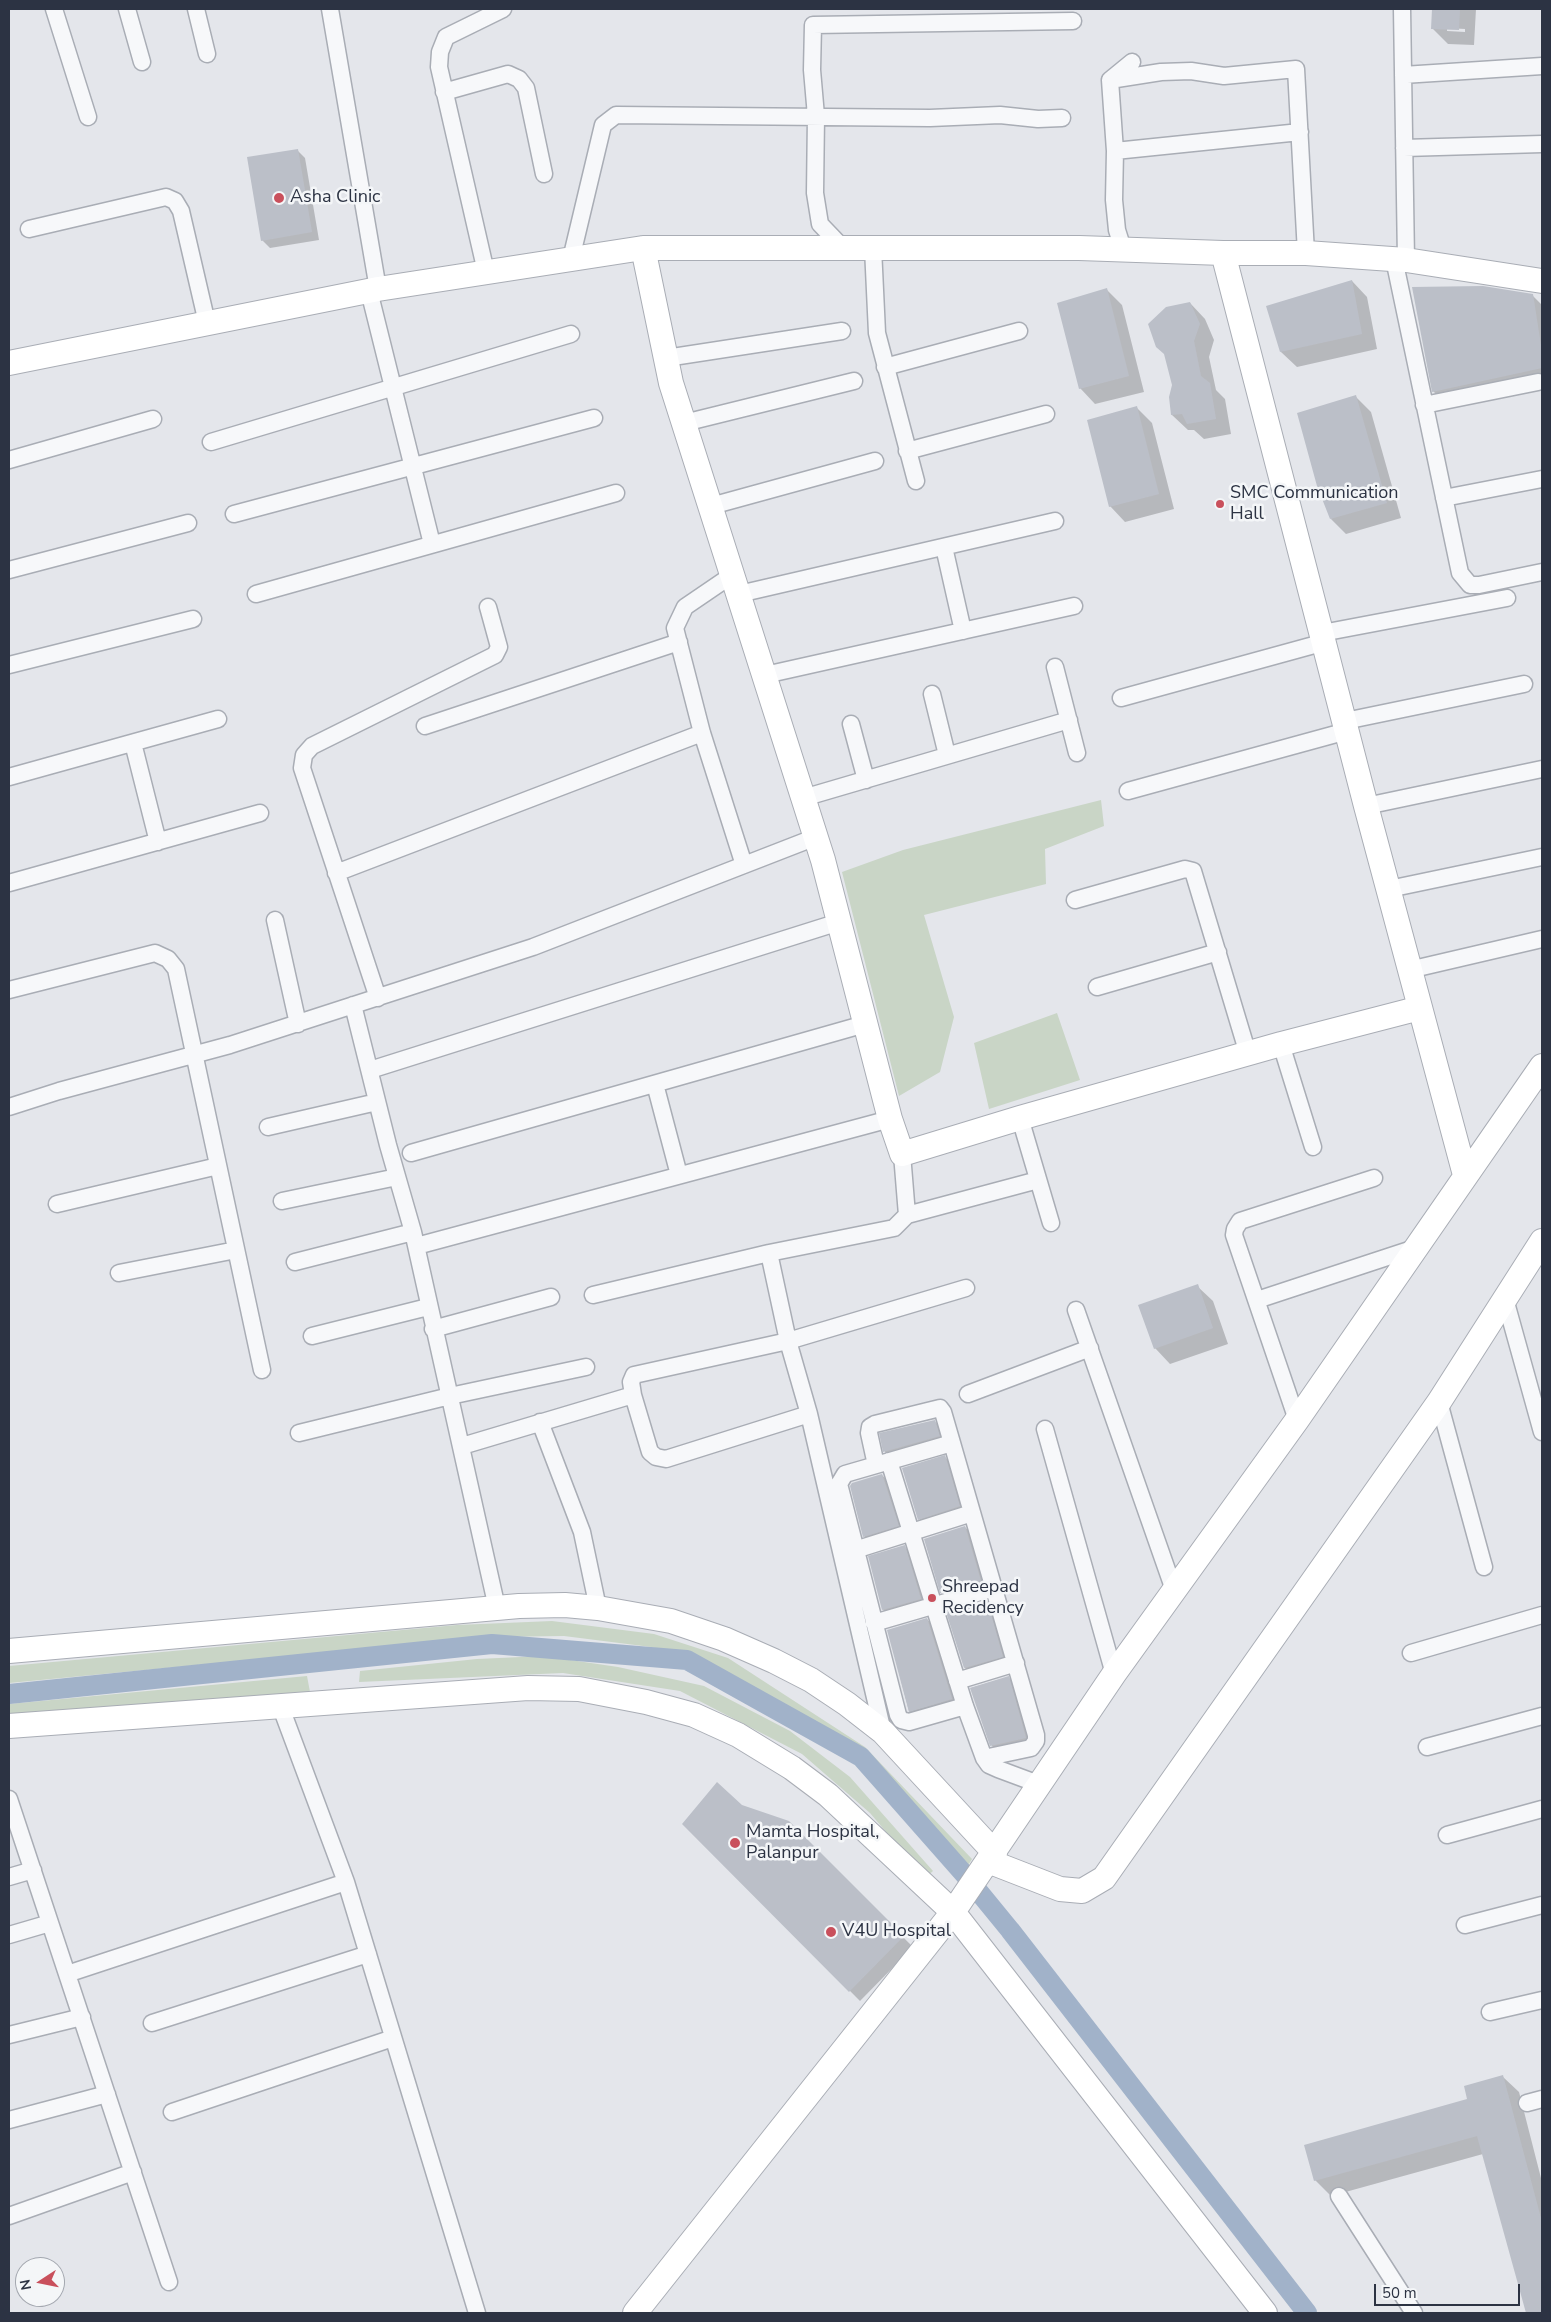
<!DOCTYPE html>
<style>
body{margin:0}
#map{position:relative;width:1551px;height:2322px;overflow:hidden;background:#e4e6eb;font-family:"Nunito Sans",sans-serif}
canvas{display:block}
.frame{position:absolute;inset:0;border:10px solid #2c3343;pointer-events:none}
.north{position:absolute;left:15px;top:2257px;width:50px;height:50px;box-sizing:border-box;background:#f4f6f8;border:1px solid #a4a8b0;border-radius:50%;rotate:259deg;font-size:14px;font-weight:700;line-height:20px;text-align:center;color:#2c3343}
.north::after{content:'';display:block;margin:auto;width:18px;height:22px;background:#c9505c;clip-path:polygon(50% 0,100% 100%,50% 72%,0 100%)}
.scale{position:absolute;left:1374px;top:2284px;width:146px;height:22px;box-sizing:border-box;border:2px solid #2c3343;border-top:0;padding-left:6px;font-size:15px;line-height:18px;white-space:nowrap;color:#2c3343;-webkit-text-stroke:4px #f4f6f8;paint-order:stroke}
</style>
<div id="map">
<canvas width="1551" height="2322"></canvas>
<div class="frame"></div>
<div class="north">N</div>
<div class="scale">50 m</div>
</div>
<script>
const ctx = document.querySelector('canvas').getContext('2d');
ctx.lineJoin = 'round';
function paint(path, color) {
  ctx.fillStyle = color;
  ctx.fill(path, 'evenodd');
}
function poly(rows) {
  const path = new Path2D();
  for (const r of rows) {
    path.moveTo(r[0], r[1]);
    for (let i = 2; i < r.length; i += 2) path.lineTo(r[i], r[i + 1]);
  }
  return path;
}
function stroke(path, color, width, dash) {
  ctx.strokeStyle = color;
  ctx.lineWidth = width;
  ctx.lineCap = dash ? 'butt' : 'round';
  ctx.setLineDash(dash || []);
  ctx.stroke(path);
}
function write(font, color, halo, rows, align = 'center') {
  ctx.font = font + ' "Nunito Sans",sans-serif';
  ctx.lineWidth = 5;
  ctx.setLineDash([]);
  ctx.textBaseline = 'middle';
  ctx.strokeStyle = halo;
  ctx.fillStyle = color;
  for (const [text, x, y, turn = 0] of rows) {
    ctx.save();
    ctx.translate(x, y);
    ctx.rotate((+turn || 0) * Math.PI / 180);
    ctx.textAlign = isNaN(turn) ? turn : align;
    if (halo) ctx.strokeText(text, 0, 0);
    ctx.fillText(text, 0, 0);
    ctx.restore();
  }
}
const green = poly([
 [1101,800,1104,826,1045,849,1046,884,924,915,954,1017,940,1072,899,1096,842,872,903,850],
 [1057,1013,1080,1080,989,1109,974,1043],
 [552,1621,654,1634,728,1658,865,1747,972,1859,967,1867,860,1750,699,1659,651,1647,564,1636,491,1637,9,1683,9,1666,457,1625],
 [543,1656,618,1667,704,1686,790,1731,850,1777,933,1871,925,1878,870,1813,802,1754,680,1691,563,1673,359,1682,360,1671,477,1659],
 [307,1676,310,1692,9,1718,9,1704]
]);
const shadow = poly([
 [1433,9,1476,9,1474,45,1448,44,1432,28],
 [1447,28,1465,29,1465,32,1447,31],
 [297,150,305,158,319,240,270,248,262,240],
 [1352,281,1367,297,1377,349,1297,367,1281,352,1268,307],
 [1107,290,1122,305,1144,392,1095,404,1080,388],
 [1532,295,1542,305,1542,387,1449,407,1433,391],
 [1190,303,1205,319,1214,340,1209,357,1216,390,1225,399,1231,434,1204,439,1194,430,1188,430,1172,415],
 [1356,397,1371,412,1401,518,1346,534,1331,519],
 [1136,407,1152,423,1174,509,1125,522,1110,506],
 [1197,1286,1213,1301,1228,1344,1170,1364,1155,1348],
 [934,1421,945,1431,949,1446,895,1462,885,1452,881,1434],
 [945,1457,955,1467,969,1517,929,1529,919,1519],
 [882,1475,892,1485,908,1536,874,1547,864,1536],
 [965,1527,975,1537,991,1591,952,1603,942,1593],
 [904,1546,915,1557,931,1609,893,1620,883,1610],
 [987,1602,997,1612,1013,1667,975,1678,965,1668,948,1613],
 [927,1619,937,1630,962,1709,919,1721,909,1711,888,1631],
 [1008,1677,1019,1687,1036,1748,1002,1756,992,1746,971,1688],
 [742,1806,788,1823,913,1947,860,2001,684,1824],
 [1503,2077,1519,2092,1542,2182,1542,2313,1528,2313,1483,2154,1331,2196,1315,2180,1469,2100]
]);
const canal = poly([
 [9,1694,492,1644,687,1660,861,1757,965,1875,1010,1930,1307,2313]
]);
const building = poly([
 [1432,9,1460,9,1459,30,1431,29],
 [298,149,312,232,261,241,247,157],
 [1352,280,1362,334,1280,352,1266,306],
 [1483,286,1533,294,1542,352,1542,368,1432,392,1412,287],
 [1107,288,1129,376,1079,389,1057,303],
 [1190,302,1200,324,1194,341,1201,376,1210,383,1216,419,1187,424,1182,414,1171,415,1169,397,1172,385,1164,354,1156,347,1148,324,1166,307],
 [1356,395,1387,503,1330,519,1317,486,1297,413],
 [1137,406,1159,494,1109,507,1087,420],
 [1198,1284,1213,1328,1154,1349,1138,1305],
 [935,1420,940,1436,883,1452,879,1433],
 [945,1455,960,1506,918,1520,902,1468],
 [882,1474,899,1526,863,1537,850,1486,852,1483],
 [965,1526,981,1581,940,1593,924,1539],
 [905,1545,921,1599,882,1610,868,1556],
 [987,1600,1003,1657,964,1668,946,1612],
 [927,1618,952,1699,909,1712,887,1630],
 [1009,1676,1026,1738,990,1746,970,1688],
 [717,1782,742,1805,789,1821,904,1936,849,1992,682,1824],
 [1503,2075,1542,2222,1542,2313,1526,2313,1477,2136,1314,2181,1304,2145,1467,2099,1464,2086]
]);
const street = poly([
 [54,9,88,117],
 [127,9,142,62],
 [196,9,207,54],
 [330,9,378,289],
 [1402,9,1406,260],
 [1403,75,1542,66],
 [1110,80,1161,72,1191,71,1224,76,1296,69,1306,253],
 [444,92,508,74,519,79,526,88,544,174],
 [1404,148,1542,144],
 [1115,151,1300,132],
 [29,229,166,197,175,201,181,211,207,323],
 [842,247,820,224,815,193,816,116,812,70,813,25,1073,21],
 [873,248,877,333,916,481],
 [1123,249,1117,230,1114,200,1115,151,1110,80,1132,62],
 [571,259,603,125,616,115,930,118,1000,115,1038,119,1062,118],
 [1394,259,1460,573,1470,585,1479,585,1542,572],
 [486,272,439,67,440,52,446,37,503,9],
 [369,291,432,544],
 [666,358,842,331],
 [885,367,1019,331],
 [1424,405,1538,382],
 [684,423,854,381],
 [211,442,571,334],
 [907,451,1046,414],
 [9,460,153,419],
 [1444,498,1542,479],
 [711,506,875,461],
 [234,514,594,418],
 [944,547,963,631],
 [9,570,188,523],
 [732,575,685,607,675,628,702,733,744,865],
 [256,594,616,493],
 [739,594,1055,521],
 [1322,633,1507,598],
 [9,665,193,619],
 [1055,667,1077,753],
 [765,675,1074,606],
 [932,694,947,755],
 [1121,698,1325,642],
 [1345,721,1524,684],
 [851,724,866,780],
 [425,726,679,642],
 [133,743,158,842],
 [9,777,218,719],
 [1128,791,1347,731],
 [803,798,1069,720],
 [1366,806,1542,769],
 [336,873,702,733],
 [9,883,260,813],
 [1389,889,1542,857],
 [1075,900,1185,869,1193,871,1248,1054],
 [275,920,298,1024],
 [1409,970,1542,939],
 [1097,987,1218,952],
 [9,990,155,953,168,959,176,969,262,1370],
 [378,998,302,768,304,755,312,746,495,655,499,647,488,607],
 [353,1005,388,1145,413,1232,497,1608],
 [1281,1044,1313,1147],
 [370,1070,839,922],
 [655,1084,679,1175],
 [9,1107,59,1091,230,1045,533,947,816,837],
 [1020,1118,1051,1223],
 [268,1127,377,1102],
 [411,1153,865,1024],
 [282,1201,397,1177],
 [57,1204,218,1166],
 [907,1215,1038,1180],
 [424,1244,890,1119],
 [769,1253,788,1341,809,1414,883,1732],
 [295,1262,413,1232],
 [119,1273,236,1250],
 [593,1295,769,1253,894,1228,907,1215,902,1154],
 [1505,1299,1542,1432],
 [1257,1300,1418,1247],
 [1076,1310,1174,1590],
 [433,1329,551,1297],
 [312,1336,428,1307],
 [968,1394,1090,1348],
 [1439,1402,1484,1567],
 [809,1414,666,1459,656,1457,650,1452,633,1395,631,1382,634,1375,788,1341,966,1288],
 [1297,1420,1234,1235,1235,1229,1240,1221,1374,1178],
 [540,1422,582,1532,598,1608],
 [1045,1429,1114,1674],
 [299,1433,450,1396,586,1367],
 [952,1443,845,1474,839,1484,898,1715,901,1720,909,1722,965,1706],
 [462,1446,633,1395],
 [889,1461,965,1706,984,1758,989,1765,998,1769,1041,1785],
 [876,1465,869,1433,870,1427,875,1424,940,1408,943,1412,952,1443,1036,1735,1036,1741,1031,1748,984,1758],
 [855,1550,972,1513],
 [874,1623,994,1588],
 [1411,1653,1542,1615],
 [957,1681,1016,1663],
 [280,1705,346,1882,477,2313],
 [1427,1747,1542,1716],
 [9,1799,169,2282],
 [1447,1835,1542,1809],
 [9,1877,33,1870],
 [1465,1925,1542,1905],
 [9,1935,50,1923],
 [67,1974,346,1882],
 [1490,2012,1542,2000],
 [152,2023,368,1954],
 [9,2035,82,2017],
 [1527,2103,1542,2099],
 [172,2112,393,2038],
 [9,2120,107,2094],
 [1339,2196,1414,2313],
 [9,2216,133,2172]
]);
const secondary = poly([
 [643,248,671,383,823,860,890,1119,902,1154,1020,1118,1281,1044,1420,1008],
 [1223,253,1366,806,1465,1175],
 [9,363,378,289,643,248,1079,248,1223,253,1306,253,1406,260,1542,281],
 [9,1651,519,1606,565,1605,598,1608,671,1621,724,1639,774,1661,811,1680,847,1704,883,1732,995,1853],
 [9,1726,528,1688,579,1689,646,1702,694,1715,738,1735,792,1768,828,1795,953,1912,1265,2313],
 [988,1861,1060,1889,1082,1891,1104,1878,1439,1402,1542,1241],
 [635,2313,953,1912,1114,1674,1297,1420,1542,1066]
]);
const markers = [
 [279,198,6,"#c9505c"],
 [1220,504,5,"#c9505c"],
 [932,1598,5,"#c9505c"],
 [735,1843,6,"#c9505c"],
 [831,1932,6,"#c9505c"]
];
const poiNames = [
 ["Asha Clinic",290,198],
 ["SMC Communication",1230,494],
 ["Hall",1230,515],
 ["Shreepad",942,1588],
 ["Recidency",942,1609],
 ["Mamta Hospital,",746,1833],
 ["Palanpur",746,1854],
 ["V4U Hospital",842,1932]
];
paint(green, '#c9d5c6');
paint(shadow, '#0003');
stroke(canal, '#a1b2c9', 20);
paint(building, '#bbbfc8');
stroke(street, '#a9adb5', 19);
stroke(secondary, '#a9adb5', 26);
stroke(street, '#f7f8fa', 16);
stroke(secondary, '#fff', 24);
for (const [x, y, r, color] of markers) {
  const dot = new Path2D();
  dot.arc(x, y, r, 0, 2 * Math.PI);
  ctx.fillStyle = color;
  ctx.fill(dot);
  stroke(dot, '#f4f6f8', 2);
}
write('18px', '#2c3343', '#f4f6f8', poiNames, 'left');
</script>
